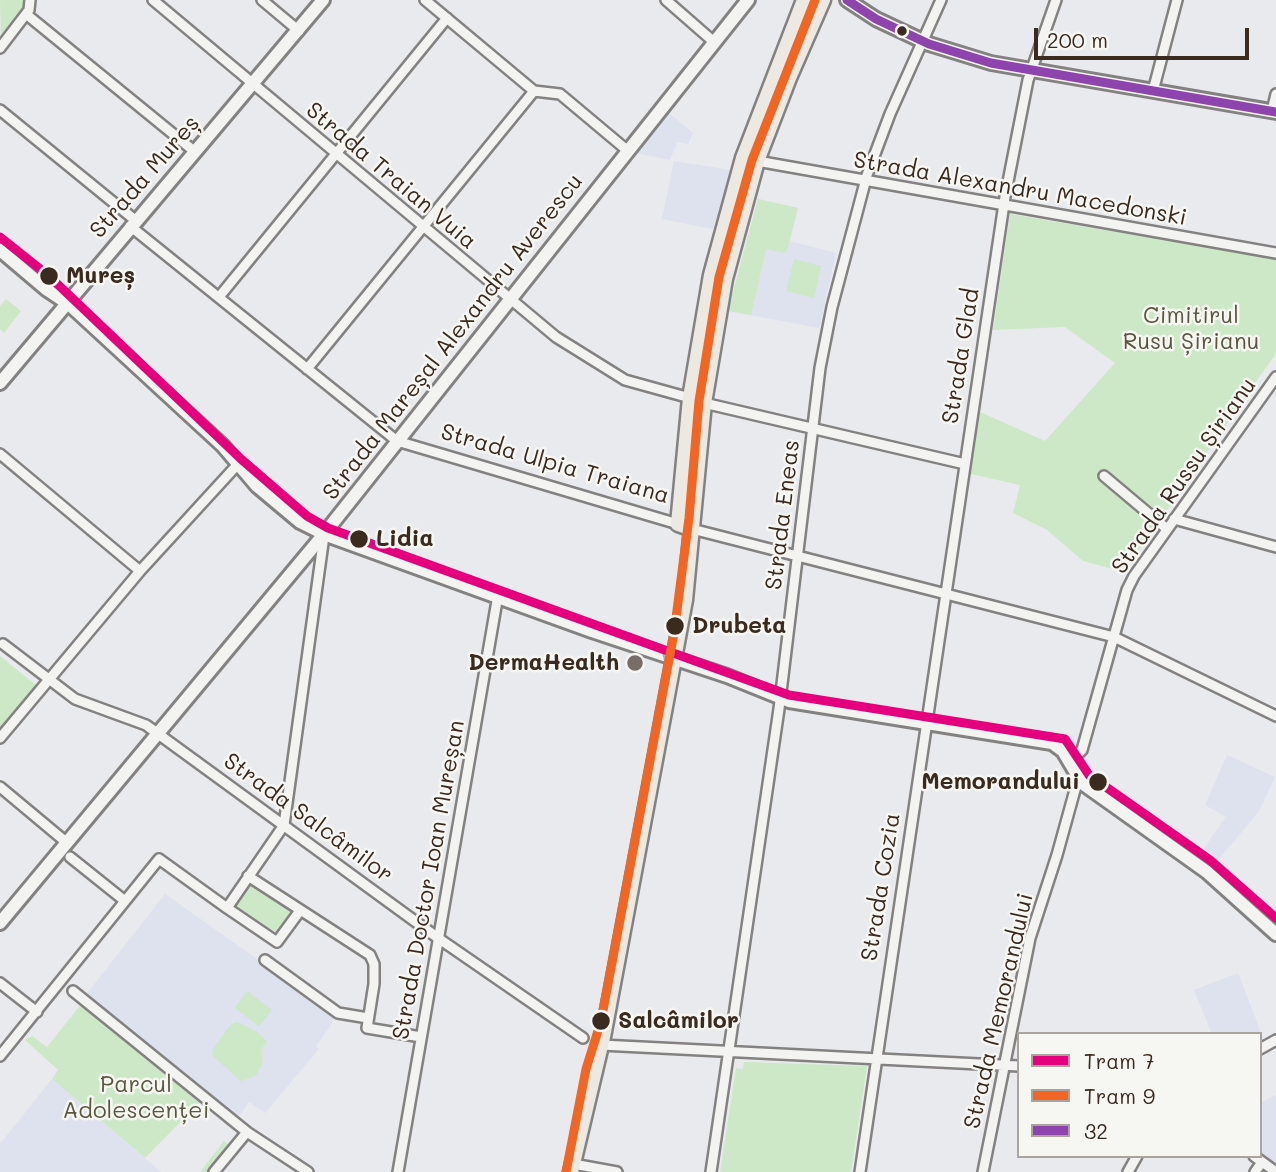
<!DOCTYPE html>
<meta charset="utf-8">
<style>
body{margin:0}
#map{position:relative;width:1276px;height:1172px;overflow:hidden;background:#e9eaee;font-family:Mali,sans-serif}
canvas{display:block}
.legend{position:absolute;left:1017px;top:1032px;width:245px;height:126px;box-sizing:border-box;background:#f6f6f2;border:2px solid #aba49d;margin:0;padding:9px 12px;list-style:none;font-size:21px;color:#3b2a1e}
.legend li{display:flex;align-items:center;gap:14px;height:35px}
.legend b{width:35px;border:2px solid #aba49d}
.scale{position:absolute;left:1034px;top:28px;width:215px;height:32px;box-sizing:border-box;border:4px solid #3b2a1e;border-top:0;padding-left:9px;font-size:21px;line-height:24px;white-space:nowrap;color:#3b2a1e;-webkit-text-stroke:5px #f6f6f2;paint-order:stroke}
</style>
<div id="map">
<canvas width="1276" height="1172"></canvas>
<ul class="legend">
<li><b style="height:9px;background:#e5007d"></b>Tram 7</li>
<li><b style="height:9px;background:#f26522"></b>Tram 9</li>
<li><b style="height:9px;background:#8e44ad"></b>32</li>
</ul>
<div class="scale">200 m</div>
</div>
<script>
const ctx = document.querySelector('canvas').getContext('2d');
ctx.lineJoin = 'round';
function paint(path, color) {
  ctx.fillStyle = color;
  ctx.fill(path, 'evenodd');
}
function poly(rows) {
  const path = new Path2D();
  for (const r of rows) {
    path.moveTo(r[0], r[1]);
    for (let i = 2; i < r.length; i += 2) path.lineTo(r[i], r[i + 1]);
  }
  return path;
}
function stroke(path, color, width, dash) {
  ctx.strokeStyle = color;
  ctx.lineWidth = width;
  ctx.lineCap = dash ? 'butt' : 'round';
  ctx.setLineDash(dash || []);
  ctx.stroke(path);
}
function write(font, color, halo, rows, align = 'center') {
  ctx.font = font + ' Mali,sans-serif';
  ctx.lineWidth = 5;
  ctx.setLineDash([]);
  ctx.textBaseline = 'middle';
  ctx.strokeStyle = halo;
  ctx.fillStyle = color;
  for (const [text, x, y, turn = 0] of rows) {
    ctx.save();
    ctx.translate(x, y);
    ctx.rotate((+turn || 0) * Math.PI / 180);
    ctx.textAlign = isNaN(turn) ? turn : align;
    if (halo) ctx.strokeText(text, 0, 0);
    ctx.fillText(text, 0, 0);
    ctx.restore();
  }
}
const built = poly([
 [668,112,693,133,688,144,677,142,670,160,636,153],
 [674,161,731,170,713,229,662,219],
 [758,199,798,208,790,241,836,253,819,328,728,311],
 [1227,755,1275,777,1259,811,1219,859,1204,848,1226,817,1205,805],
 [165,894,335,1014,331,1025,316,1046,319,1049,265,1113,249,1102,239,1116,225,1107,85,996],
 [1238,973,1262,1035,1265,1047,1260,1049,1260,1034,1212,1034,1194,990],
 [52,1079,161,1172,0,1172,0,1144],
 [1276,1095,1276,1164,1260,1151,1260,1103]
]);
const green = poly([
 [0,0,24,0,28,3,1,37],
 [758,199,798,208,786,253,766,249,751,315,728,311],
 [1010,214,1276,259,1276,353,1124,572,1083,561,1047,530,1013,513,1020,485,971,474,980,412,1045,441,1115,363,1065,327,993,330],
 [794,259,821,266,814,298,786,291],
 [6,299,21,311,4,333,0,329,0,306],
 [0,656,36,685,0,727],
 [250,883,295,913,280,935,235,905],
 [247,991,272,1010,259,1026,235,1008],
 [82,1003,202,1100,145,1158,52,1079,58,1070,25,1040,32,1036,47,1047],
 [237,1022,256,1031,267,1042,261,1049,262,1065,255,1076,241,1081,212,1055,213,1049,230,1025],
 [744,1062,867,1066,851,1172,720,1172,736,1068,743,1069],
 [224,1141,231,1147,212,1172,200,1172]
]);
const street = poly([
 [153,0,556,337,625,380,690,398],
 [262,0,299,31],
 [425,0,534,91,560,94,628,151],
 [666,0,714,42],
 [26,14,194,151],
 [0,48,29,10,30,0],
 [1153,91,1177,0],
 [0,110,135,220],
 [1272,111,1276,94],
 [757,161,1276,253],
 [130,226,397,441,678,524],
 [219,297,447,18],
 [307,369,534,91],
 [704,403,965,464],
 [0,454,140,571],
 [1104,476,1167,529],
 [1174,519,1276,547],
 [692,529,1114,637,1276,716],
 [3,644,75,699,146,725,438,938,583,1038],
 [0,738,140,571,238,464],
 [1069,763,1082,750,1127,590,1134,576,1276,377],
 [0,787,66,842],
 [70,857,125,901],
 [248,876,370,955,374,964,374,984,367,1028,421,1037],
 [299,912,277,942,227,908,284,825,324,536],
 [265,960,338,1013,368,1018],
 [0,983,37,1012],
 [73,991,247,1132,308,1172],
 [601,1045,1019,1066],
 [1260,1049,1276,1040],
 [0,1056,159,859,227,908],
 [1254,1156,1276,1172],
 [573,1164,617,1172],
 [214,1172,247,1132],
 [398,1172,498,595],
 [711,1172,779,709,820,368,832,307,867,175,890,114,941,0],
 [860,1172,1005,197,1028,80,1056,0],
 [983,1172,1030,938,1057,855,1078,779],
 [1128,1172,1137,1156],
 [1255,1172,1262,1162]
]);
const secondary = poly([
 [847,0,876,19,929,44,991,63,1276,112],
 [0,250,46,289,70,305,223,446,257,486,300,522,324,534,592,631,727,676,789,701,1052,743,1063,751,1082,783,1207,872,1276,934],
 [0,383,323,0],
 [0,923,324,534,748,0]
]);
const primary = poly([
 [692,529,678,524,690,398,711,275,743,158,804,0],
 [571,1172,603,1037,685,600,704,403,725,279,757,161,789,78,823,0]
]);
const tram = poly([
 [669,632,673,651,684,659],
 [650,644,663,652,667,669]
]);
const bus1 = poly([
 [847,0,876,19,929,44,991,63,1276,112]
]);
const tram1 = poly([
 [0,237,49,276,241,459,307,516,328,528,789,695,1065,739,1089,775,1210,860,1276,918]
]);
const tram2 = poly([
 [566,1172,586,1069,601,1021,674,633,689,518,699,401,719,277,752,160,815,0]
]);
const markers = [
 [902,31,6,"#3b2a1e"],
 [49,276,10,"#3b2a1e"],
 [359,539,10,"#3b2a1e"],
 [675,626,10,"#3b2a1e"],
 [635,663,9,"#786d67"],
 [1098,782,10,"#3b2a1e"],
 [601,1021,10,"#3b2a1e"]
];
const streetNames = [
 ["Strada Traian Vuia",391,176,40],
 ["Strada Mureș",145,177,-49],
 ["Strada Alexandru Macedonski",1020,189,10],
 ["Strada Mareșal Alexandru Averescu",453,337,-52],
 ["Strada Glad",961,356,-81],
 ["Strada Ulpia Traiana",555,464,16],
 ["Strada Russu Șirianu",1184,476,-55],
 ["Strada Eneas",783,515,-83],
 ["Strada Salcâmilor",308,818,36],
 ["Strada Doctor Ioan Mureșan",429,880,-80],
 ["Strada Cozia",881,887,-81],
 ["Strada Memorandului",999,1011,-77]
];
const stopNames = [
 ["Mureș",66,276],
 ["Lidia",376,539],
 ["Drubeta",692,626],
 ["Memorandului",1080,782,"right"],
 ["Salcâmilor",618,1021]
];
const parkNames = [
 ["Cimitirul",1191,316],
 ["Rusu Șirianu",1191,342],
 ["Parcul",136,1085],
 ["Adolescenței",136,1111]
];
const poiNames = [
 ["DermaHealth",619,663]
];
paint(built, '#dee1ee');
paint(green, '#cce8c6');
stroke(street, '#848281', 14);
stroke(secondary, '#848281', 18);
stroke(primary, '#848281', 19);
stroke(street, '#f3f3f2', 9);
stroke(secondary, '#f3f3f2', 12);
stroke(primary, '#ece9e3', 14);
stroke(tram, '#b0aead', 2);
stroke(bus1, '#8e44ad', 9);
stroke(tram1, '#e5007d', 9);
stroke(tram2, '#f26522', 9);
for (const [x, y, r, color] of markers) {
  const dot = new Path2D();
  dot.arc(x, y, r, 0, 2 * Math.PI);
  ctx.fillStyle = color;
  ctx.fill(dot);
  stroke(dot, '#f6f6f2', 2.5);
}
write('23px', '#3b2a1e', '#f6f6f2', streetNames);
write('bold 23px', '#3b2a1e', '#f6f6f2', stopNames, 'left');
write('23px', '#5a5940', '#f6f6f2', parkNames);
write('bold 23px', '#3b2a1e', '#f6f6f2', poiNames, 'right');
</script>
